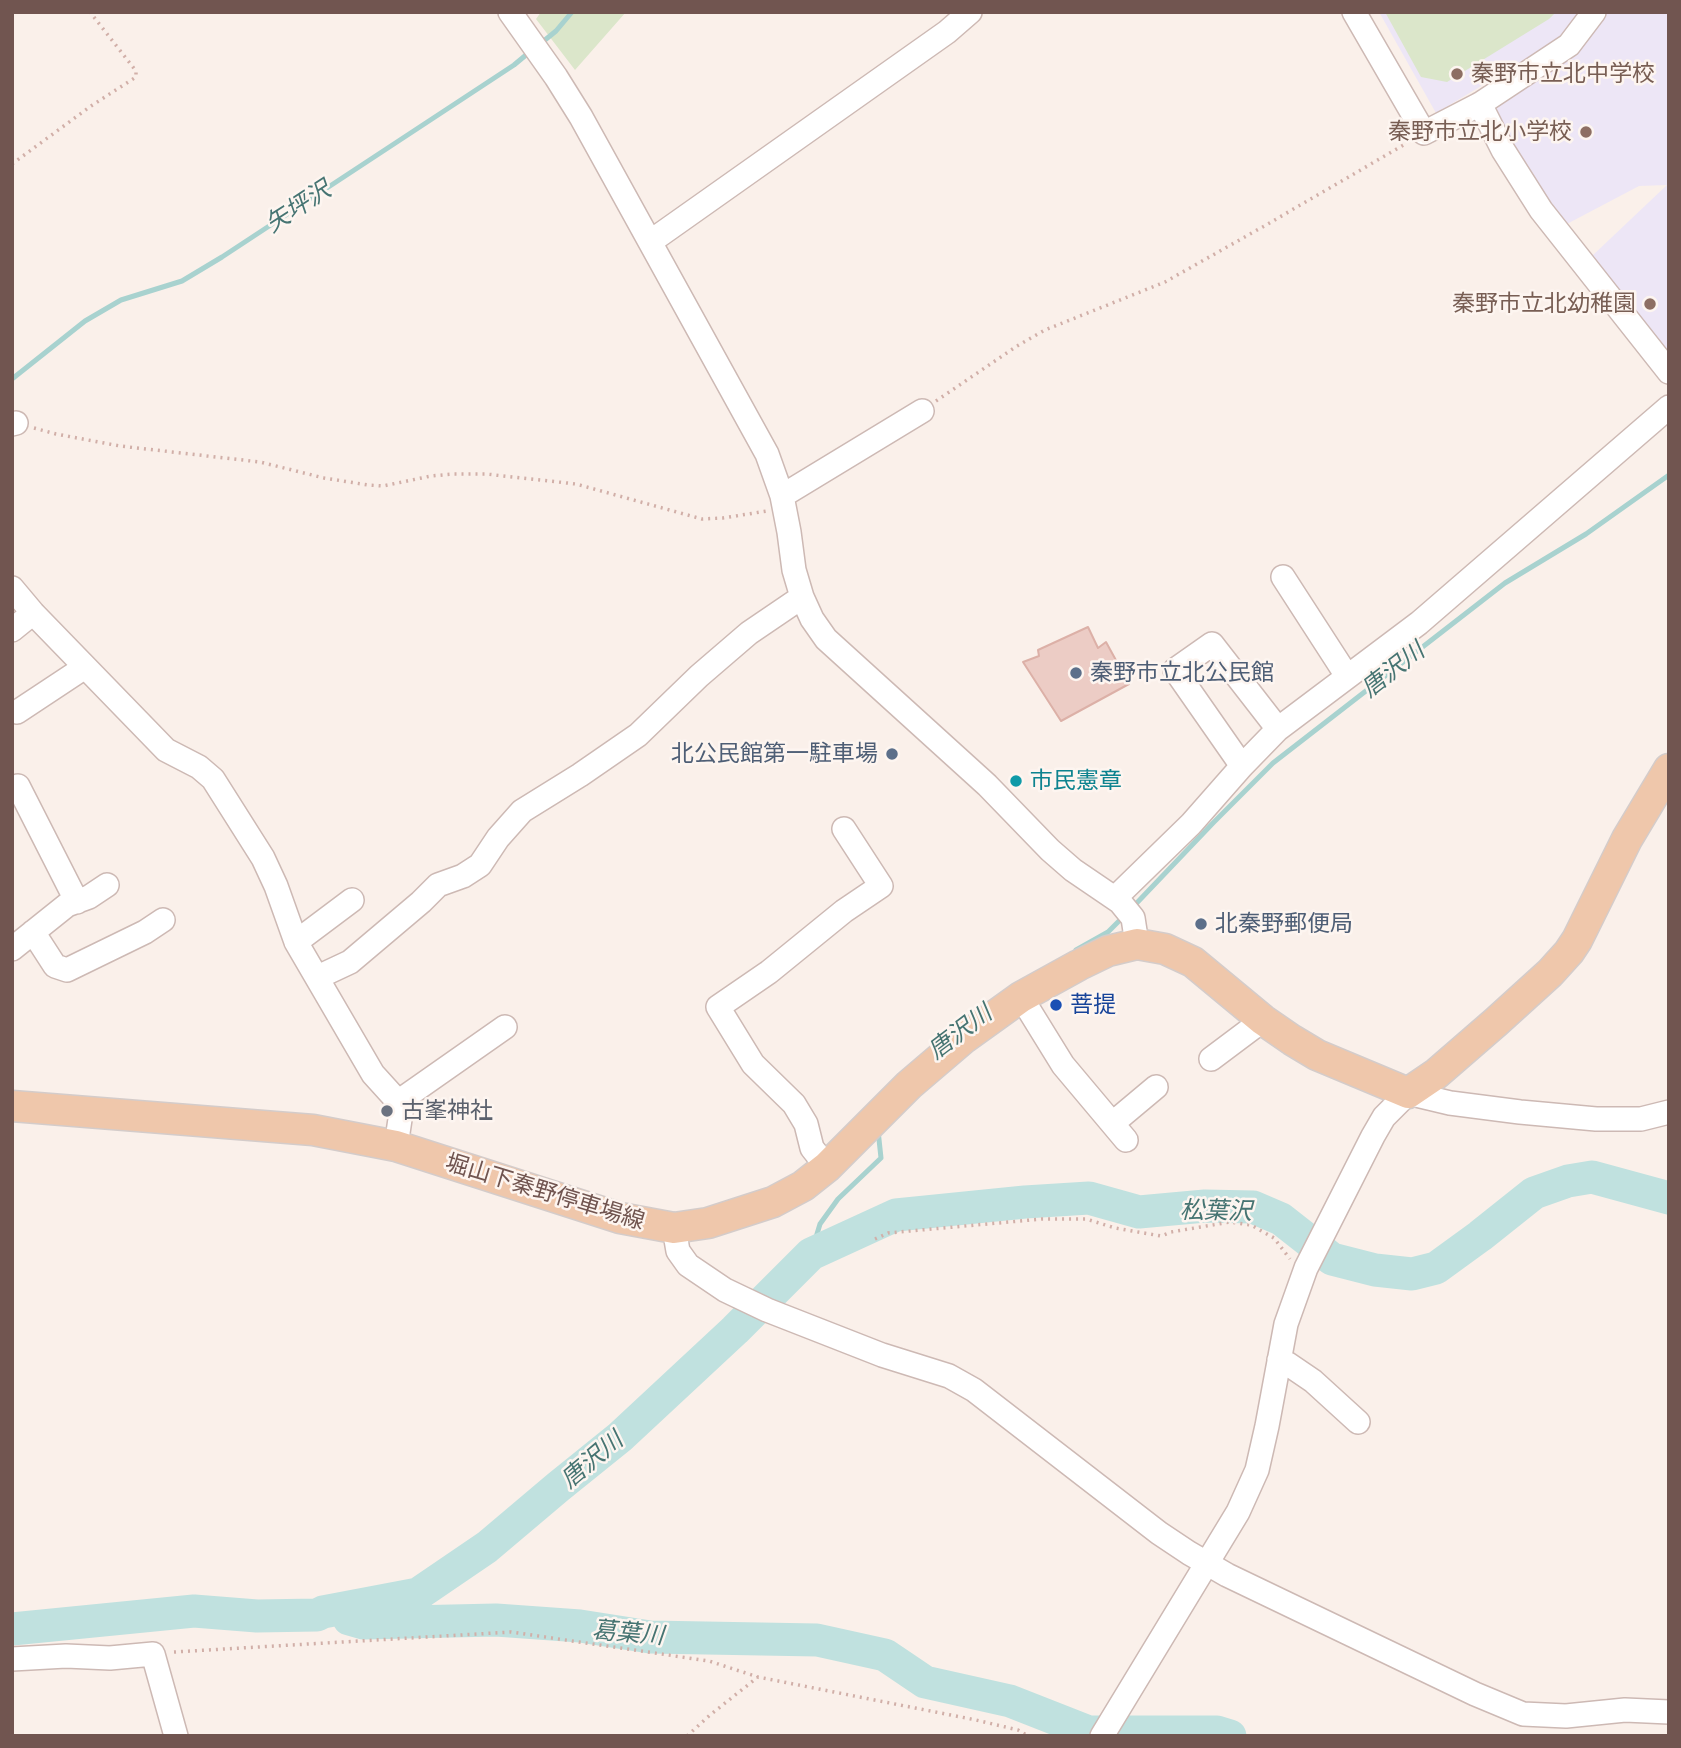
<!DOCTYPE html>
<meta charset="utf-8">
<style>
body{margin:0}
#map{position:relative;width:1681px;height:1748px;overflow:hidden;background:#faf0ea;font-family:"Asap Condensed",sans-serif}
canvas{display:block}
.frame{position:absolute;inset:0;border:14px solid #715550;pointer-events:none}
</style>
<div id="map">
<canvas width="1681" height="1748"></canvas>
<div class="frame"></div>
</div>
<script>
const ctx = document.querySelector('canvas').getContext('2d');
ctx.lineJoin = 'round';
function paint(path, color) {
  ctx.fillStyle = color;
  ctx.fill(path, 'evenodd');
}
function poly(rows) {
  const path = new Path2D();
  for (const r of rows) {
    path.moveTo(r[0], r[1]);
    for (let i = 2; i < r.length; i += 2) path.lineTo(r[i], r[i + 1]);
  }
  return path;
}
function stroke(path, color, width, dash) {
  ctx.strokeStyle = color;
  ctx.lineWidth = width;
  ctx.lineCap = dash ? 'butt' : 'round';
  ctx.setLineDash(dash || []);
  ctx.stroke(path);
}
function write(font, color, halo, rows, align = 'center') {
  ctx.font = font + ' "Asap Condensed","Noto Sans JP",sans-serif';
  ctx.lineWidth = 5;
  ctx.setLineDash([]);
  ctx.textBaseline = 'middle';
  ctx.strokeStyle = halo;
  ctx.fillStyle = color;
  for (const [text, x, y, turn = 0] of rows) {
    ctx.save();
    ctx.translate(x, y);
    ctx.rotate((+turn || 0) * Math.PI / 180);
    ctx.textAlign = isNaN(turn) ? turn : align;
    if (halo) ctx.strokeText(text, 0, 0);
    ctx.fillText(text, 0, 0);
    ctx.restore();
  }
}
const education = poly([
 [1379,12,1583,12,1565,36,1436,113],
 [1607,12,1669,12,1669,352,1592,256,1667,185,1639,186,1565,225,1543,198,1496,115,1497,102,1585,40]
]);
const green = poly([
 [541,12,626,12,575,70,536,19],
 [1385,12,1556,12,1549,19,1447,82,1421,77]
]);
const stream = poly([
 [540,44,556,31,572,12],
 [12,379,85,321,121,300,182,281,222,257,514,65,532,50],
 [1131,909,1213,823,1273,763,1505,583,1586,534,1669,475],
 [1076,950,1108,932,1124,916],
 [811,1254,820,1224,838,1199,881,1158,878,1130]
]);
const river = poly([
 [349,1619,363,1623,496,1620,580,1626,650,1637,817,1640,885,1655,925,1682,1010,1701,1089,1732,1217,1732,1230,1736],
 [12,1629,194,1611,257,1616,317,1615,323,1612,418,1594,487,1547,558,1487,620,1437,735,1330,811,1254,896,1215,1025,1202,1089,1198,1139,1212,1205,1206,1253,1207,1281,1219,1332,1259,1375,1270,1412,1274,1436,1268,1480,1236,1534,1193,1568,1181,1592,1177,1669,1198]
]);
const building = poly([
 [1088,627,1098,648,1106,642,1129,684,1061,721,1023,662,1039,656,1038,650,1088,627]
]);
const path = poly([
 [12,164,91,106,136,77,136,71,90,12],
 [936,401,1017,346,1045,330,1165,282,1266,225,1407,143],
 [34,428,56,434,120,446,260,462,324,478,368,485,383,486,431,476,453,474,486,474,576,484,702,519,723,518,767,511],
 [875,1239,888,1233,1042,1219,1086,1219,1115,1228,1161,1236,1171,1232,1230,1222,1251,1225,1274,1238,1290,1259],
 [174,1652,511,1632,709,1661,758,1677,976,1720,1018,1730,1028,1736],
 [687,1736,710,1715,758,1677]
]);
const minor = poly([
 [510,12,556,77,581,117,767,454,782,496,789,532,794,570,802,597,812,619,826,639,987,785,1050,850,1073,870,1120,902,1133,918,1137,944],
 [1354,12,1424,133,1480,104,1569,45,1594,12],
 [1480,104,1503,150,1541,210,1669,372],
 [650,242,947,32,970,12],
 [12,424,16,423],
 [782,496,922,411],
 [1283,577,1347,676],
 [12,588,33,613,166,750,199,767,213,779,263,858,276,886,296,942,373,1074,402,1106,396,1146],
 [12,630,33,613],
 [17,712,85,667],
 [1242,766,1175,670,1212,644,1278,729],
 [18,786,77,902],
 [1115,898,1191,824,1242,766,1278,729,1419,623,1669,407],
 [33,932,55,966,67,970,145,932,163,920],
 [296,942,352,900],
 [12,949,67,905,89,897,107,885],
 [318,977,350,962,421,902,438,885,463,876,480,865,498,838,522,811,580,775,638,735,699,676,749,633,802,597],
 [1021,997,1063,1065,1126,1140],
 [1211,1059,1263,1020],
 [398,1102,505,1027],
 [1113,1123,1156,1087],
 [827,1167,812,1148,806,1124,794,1104,753,1064,718,1007,769,972,844,911,881,886,844,829],
 [674,1228,678,1251,688,1265,725,1290,767,1310,882,1355,949,1376,974,1390,1159,1533,1189,1553,1227,1575,1475,1694,1523,1714,1566,1716,1625,1710,1669,1712],
 [1279,1360,1288,1364,1313,1381,1358,1422],
 [12,1659,66,1656,110,1658,153,1654,176,1736],
 [1102,1736,1238,1512,1257,1470,1267,1426,1286,1324,1306,1268,1373,1136,1384,1117,1408,1093,1450,1103,1520,1112,1596,1119,1641,1119,1669,1112]
]);
const major = poly([
 [12,1106,313,1130,396,1146,620,1218,674,1228,708,1223,773,1202,803,1186,827,1167,909,1085,964,1038,1021,997,1079,965,1108,951,1137,944,1165,949,1193,962,1263,1020,1292,1040,1317,1055,1408,1093,1436,1074,1496,1022,1550,973,1569,952,1577,940,1627,839,1669,769]
]);
const markers = [
 [1457,74,7,"#8d6e63"],
 [1586,132,7,"#8d6e63"],
 [1650,304,7,"#8d6e63"],
 [1076,673,7,"#5c6f8a"],
 [892,754,7,"#5c6f8a"],
 [1016,781,7,"#0f9aa8"],
 [1201,924,7,"#5c6f8a"],
 [1056,1005,7,"#1a4fb4"],
 [387,1111,7,"#6b7280"]
];
const educationNames = [
 ["秦野市立北中学校",1471,74,"left"],
 ["秦野市立北小学校",1572,132],
 ["秦野市立北幼稚園",1636,304]
];
const serviceNames = [
 ["秦野市立北公民館",1090,673],
 ["北公民館第一駐車場",878,754,"right"],
 ["北秦野郵便局",1215,924]
];
const cultureNames = [
 ["市民憲章",1030,781]
];
const transitNames = [
 ["菩提",1070,1005]
];
const worshipNames = [
 ["古峯神社",401,1111]
];
const streetNames = [
 ["堀山下秦野停車場線",545,1192,17]
];
const waterNames = [
 ["矢坪沢",298,207,-33],
 ["唐沢川",1393,670,-38],
 ["唐沢川",960,1032,-37],
 ["松葉沢",1216,1211,1],
 ["唐沢川",592,1460,-40],
 ["葛葉川",628,1633,5]
];
paint(education, '#ede6f6');
paint(green, '#dbe6ca');
stroke(stream, '#a8d2cf', 5);
stroke(river, '#c0e1df', 33);
paint(building, '#ecccc5');
stroke(building, '#dcb0a7', 2);
stroke(minor, '#cdb9b4', 26);
stroke(major, '#d4ccca', 33);
stroke(path, '#d1afa8', 3.5, [2, 5]);
stroke(minor, '#fff', 23);
stroke(major, '#efc7ab', 30);
for (const [x, y, r, color] of markers) {
  const dot = new Path2D();
  dot.arc(x, y, r, 0, 2 * Math.PI);
  ctx.fillStyle = color;
  ctx.fill(dot);
  stroke(dot, '#fdf5f0', 2.5);
}
write('23px', '#785e54', '#fdf5f0', educationNames, 'right');
write('23px', '#4e5e75', '#fdf5f0', serviceNames, 'left');
write('23px', '#0d838f', '#fdf5f0', cultureNames, 'left');
write('23px', '#164399', '#fdf5f0', transitNames, 'left');
write('23px', '#5b616d', '#fdf5f0', worshipNames, 'left');
write('23px', '#715550', '#fdf5f0', streetNames);
write('italic 24px', '#467472', '#fdf5f0', waterNames);
</script>
